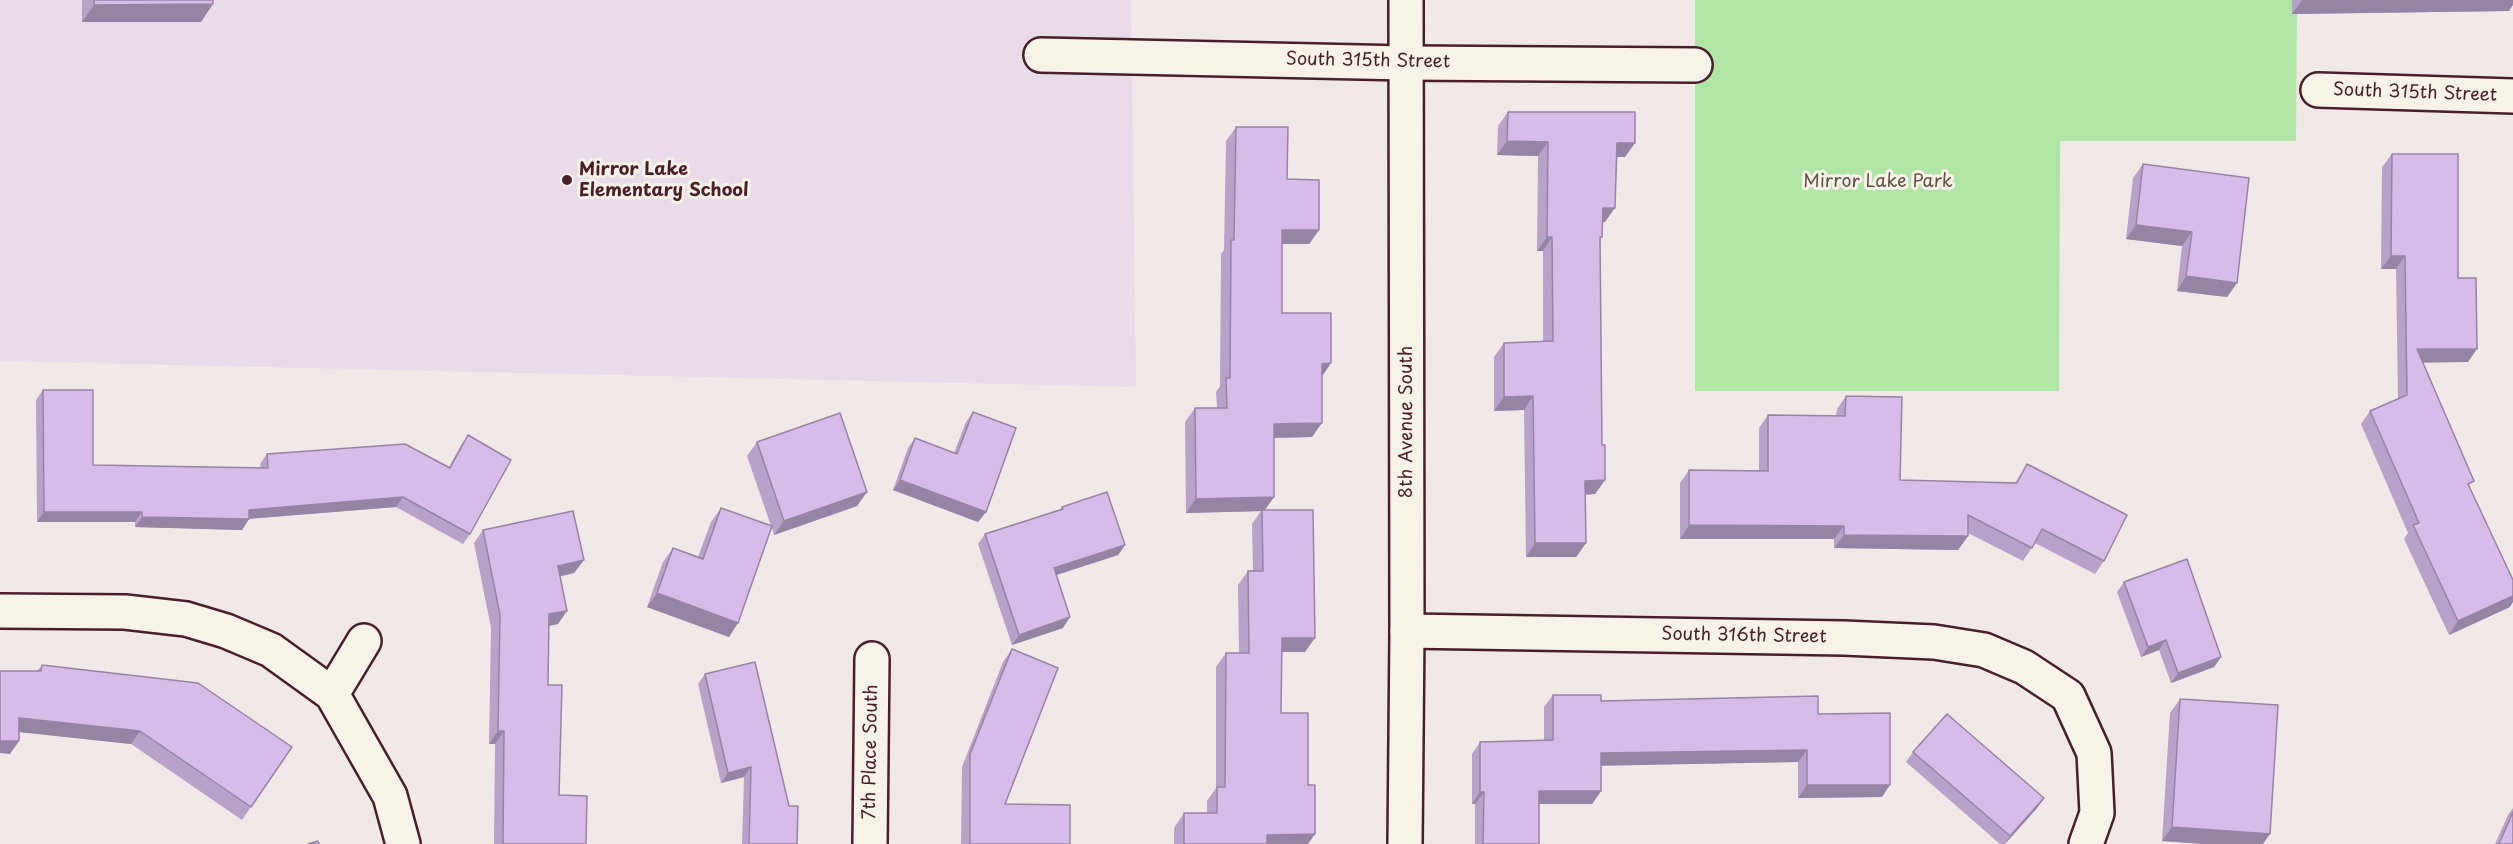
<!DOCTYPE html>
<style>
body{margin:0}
canvas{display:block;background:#f1e8e8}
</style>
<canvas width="2513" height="844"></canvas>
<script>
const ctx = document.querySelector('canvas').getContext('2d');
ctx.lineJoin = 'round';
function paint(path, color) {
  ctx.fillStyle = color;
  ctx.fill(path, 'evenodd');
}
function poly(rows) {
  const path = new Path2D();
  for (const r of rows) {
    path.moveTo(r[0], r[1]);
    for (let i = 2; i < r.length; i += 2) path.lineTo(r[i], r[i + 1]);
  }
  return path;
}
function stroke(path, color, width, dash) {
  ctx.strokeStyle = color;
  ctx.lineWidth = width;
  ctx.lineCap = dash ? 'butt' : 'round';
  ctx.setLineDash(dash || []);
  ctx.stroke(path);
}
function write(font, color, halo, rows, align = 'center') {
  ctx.font = font + ' "Playpen Sans",sans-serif';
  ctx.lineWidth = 6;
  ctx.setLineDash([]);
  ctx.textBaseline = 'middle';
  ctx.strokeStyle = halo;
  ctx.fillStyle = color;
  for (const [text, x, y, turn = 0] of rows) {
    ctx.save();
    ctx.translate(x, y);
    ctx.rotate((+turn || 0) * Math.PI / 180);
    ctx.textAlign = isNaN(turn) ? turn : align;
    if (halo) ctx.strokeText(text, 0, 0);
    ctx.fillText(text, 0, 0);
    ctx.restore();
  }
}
const built = poly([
 [0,0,1131,0,1136,387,0,361]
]);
const green = poly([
 [1695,0,2297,0,2296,141,2060,141,2059,391,1695,391]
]);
const minor = poly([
 [1041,55,1406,63,1695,65],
 [2318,90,2513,96],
 [0,611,125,612,186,619,226,631,271,650,332,694,390,796,403,844],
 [1407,631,1844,638,1934,642,1984,650,2024,667,2068,696,2094,753,2097,813,2086,844],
 [332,694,364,641],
 [870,844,872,659]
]);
const tertiary = poly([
 [1405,844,1407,631,1406,0]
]);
const wall = poly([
 [82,0,213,0,201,22,82,22],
 [2292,0,2513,0,2509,11,2292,14],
 [1508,112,1625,157,1616,157,1605,222,1602,222,1602,237,1600,240,1602,445,1605,480,1595,494,1585,495,1586,543,1576,557,1526,557,1524,410,1494,411,1494,357,1504,343,1543,342,1543,251,1537,251,1538,156,1497,155,1498,126],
 [1236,127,1287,179,1319,230,1309,244,1282,244,1282,313,1331,363,1322,375,1312,437,1274,438,1274,497,1265,510,1305,652,1282,652,1281,713,1308,844,1174,844,1174,828,1184,813,1207,813,1207,801,1216,788,1216,667,1226,653,1239,653,1238,585,1248,571,1253,571,1252,524,1261,511,1186,513,1185,422,1195,408,1217,408,1216,392,1220,386,1221,254,1224,250,1226,141],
 [2392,154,2458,278,2468,362,2422,362,2470,487,2510,607,2449,635,2404,539,2408,533,2361,424,2370,411,2398,399,2396,269,2381,269,2382,167],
 [2143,164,2237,283,2227,297,2177,291,2182,246,2126,239,2133,178],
 [43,390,93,465,261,468,260,464,267,454,449,467,461,445,468,435,470,534,463,544,396,507,249,519,242,530,135,527,135,522,37,522,36,400],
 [1846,396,1900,480,2015,483,2027,464,2104,561,2095,574,2035,543,2023,561,1968,533,1968,536,1958,550,1834,548,1834,539,1680,539,1680,483,1689,470,1759,471,1759,428,1768,415,1836,416,1837,409],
 [973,412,986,512,978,522,893,490,908,448,915,438,954,453,966,422],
 [757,442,857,506,774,535,772,528,729,637,647,607,663,562,673,548,698,557,711,522,721,508,771,526,747,456],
 [1062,507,1125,545,1118,555,1056,575,1063,628,1012,645,978,544,985,534,1060,510],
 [483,530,584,560,574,573,560,576,558,624,548,626,548,685,559,795,586,844,494,844,495,744,489,744,491,628,474,543],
 [2124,582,2221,657,2214,667,2171,683,2159,650,2141,657,2117,592],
 [1012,649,1005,804,1070,844,961,844,962,767,1003,662],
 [42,665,292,747,242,820,131,744,19,732,10,754,37,671],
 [705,674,797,844,742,844,744,777,721,783,698,684],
 [1553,695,1601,701,1818,714,1882,797,1798,798,1798,762,1601,765,1601,791,1592,804,1539,804,1539,844,1475,844,1475,804,1472,804,1472,754,1480,742,1544,741,1544,707],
 [2180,699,2263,844,2204,844,2162,841,2170,713],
 [1913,752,2044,798,2037,808,2005,844,2000,844,1906,762],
 [2513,808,2513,844,2495,844,2508,815]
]);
const shadedWall = poly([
 [2302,0,2513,0,2513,5,2509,11,2292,14],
 [213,4,201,22,82,22,94,5],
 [1507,141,1548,142,1538,156,1497,155],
 [1617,143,1635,143,1625,157,1607,157],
 [1603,208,1615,208,1605,222,1593,222],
 [2136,225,2192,232,2182,246,2126,239],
 [1282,230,1319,230,1309,244,1273,244],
 [1547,237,1552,237,1543,251,1537,251],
 [2391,256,2405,256,2396,269,2381,269],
 [2186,276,2237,283,2227,297,2177,291],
 [2417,349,2477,349,2468,362,2407,363],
 [1331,363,1321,378,1322,364],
 [1533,396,1524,410,1494,411,1504,397],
 [1322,423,1312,437,1264,438,1274,424],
 [900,480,986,512,978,522,893,490],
 [1605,480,1595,494,1576,495,1585,481],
 [867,492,857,506,774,535,784,521],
 [403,497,396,507,245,519,249,519,242,530,135,527,142,517,249,510],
 [1274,497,1264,511,1186,513,1196,499],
 [44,512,142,512,135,522,37,522],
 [1689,525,1844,526,1834,539,1680,539],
 [1844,535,1968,536,1958,550,1834,548],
 [1535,543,1586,543,1576,557,1526,557],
 [1125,545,1118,555,1047,578,1054,568],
 [584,560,574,573,549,579,558,566],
 [657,593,738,623,729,637,647,607],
 [2513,596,2513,602,2510,607,2449,635,2458,621],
 [567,611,558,624,539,628,549,614],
 [1070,617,1063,628,1012,645,1019,635],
 [1282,638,1315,638,1305,652,1272,652],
 [2166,640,2159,650,2141,657,2148,647],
 [2221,657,2214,667,2171,683,2178,673],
 [19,718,140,731,131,744,10,731],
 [498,731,504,731,495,744,489,744],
 [0,741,19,741,10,754,0,753],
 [1807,750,1798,762,1592,766,1601,753],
 [751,767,744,777,721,783,728,773],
 [1807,785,1890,785,1882,797,1798,798],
 [1539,791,1601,791,1592,804,1530,804],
 [1480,792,1484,792,1475,804,1472,804],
 [2044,798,2037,808,2005,844,2010,836],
 [2172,827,2270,834,2263,844,2204,844,2162,841],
 [1315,834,1308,844,1261,844,1267,835]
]);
const building = poly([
 [94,0,213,0,213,4,94,5,94,0],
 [1508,112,1635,112,1635,143,1617,143,1615,208,1603,208,1602,237,1600,237,1602,445,1605,445,1605,480,1585,481,1586,543,1535,543,1533,396,1504,397,1504,343,1553,341,1552,237,1547,237,1548,142,1507,141,1508,112],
 [1236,127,1288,127,1287,179,1319,180,1319,230,1282,230,1282,313,1331,313,1331,363,1322,364,1322,423,1274,424,1274,497,1196,499,1195,408,1227,408,1226,378,1230,378,1231,240,1234,240,1236,127],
 [2392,154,2458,154,2458,278,2476,278,2477,349,2417,349,2474,481,2468,484,2513,580,2513,596,2458,621,2413,525,2419,523,2370,411,2407,395,2405,256,2391,256,2392,154],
 [2143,164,2249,178,2237,283,2186,276,2192,232,2136,225,2143,164],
 [43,390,93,390,93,465,268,468,267,454,405,444,450,468,468,435,511,460,470,534,403,497,249,510,249,519,142,517,142,512,44,512,43,390],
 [1846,396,1902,397,1900,480,2017,483,2027,464,2127,515,2104,561,2042,529,2032,548,1968,515,1968,536,1844,535,1844,526,1689,525,1689,470,1768,471,1768,415,1845,416,1846,396],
 [973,412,1016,428,986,512,900,480,915,438,957,454,973,412],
 [840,413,867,492,784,521,757,442,840,413],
 [1107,492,1125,545,1054,568,1070,617,1019,635,985,534,1063,509,1062,507,1107,492],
 [721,508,772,526,738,623,657,593,673,548,703,559,721,508],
 [1262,510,1313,510,1315,638,1282,638,1281,713,1308,713,1308,785,1315,785,1315,834,1267,835,1267,844,1184,844,1184,813,1217,813,1217,787,1225,787,1226,653,1249,653,1248,571,1263,571,1262,510],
 [573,511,584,560,558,566,567,611,549,614,548,685,562,685,559,795,587,796,586,844,503,844,504,731,498,731,500,615,483,530,573,511],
 [2187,559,2221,657,2178,673,2166,640,2148,647,2124,582,2187,559],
 [1012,649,1058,668,1005,804,1070,805,1070,844,970,844,970,754,1012,649],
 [755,662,789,806,798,806,797,844,749,844,751,767,728,773,705,674,755,662],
 [42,665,198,683,292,747,251,807,140,731,19,718,19,741,0,741,0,671,41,671,42,665],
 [1553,695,1601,695,1601,701,1818,696,1818,714,1890,713,1890,785,1807,785,1807,750,1601,753,1601,791,1539,791,1539,844,1483,844,1484,792,1480,792,1480,742,1553,740,1553,695],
 [2180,699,2278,705,2270,834,2172,827,2180,699],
 [1947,714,2044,798,2010,836,1913,752,1947,714],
 [2513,812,2513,844,2499,844,2513,812],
 [318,841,319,844,308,844,318,841]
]);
const markers = [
 [567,180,6,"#4a1f2b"]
];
const streetNames = [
 ["South 315th Street",1368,61,1],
 ["South 315th Street",2415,93,2],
 ["8th Avenue South",1407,422,-90],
 ["South 316th Street",1744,636,1],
 ["7th Place South",871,752,-89]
];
const poiNames = [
 ["Mirror Lake",579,170],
 ["Elementary School",579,191]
];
const parkNames = [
 ["Mirror Lake Park",1878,182]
];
paint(built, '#e9dbe9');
paint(green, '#b1e5a6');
stroke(minor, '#4a1f2b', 38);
stroke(tertiary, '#4a1f2b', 38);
stroke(minor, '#f7f3e8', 33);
stroke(tertiary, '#f7f3e8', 33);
paint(wall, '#b9a2c9');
paint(shadedWall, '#9684a4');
paint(building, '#d7bcea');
stroke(building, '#9684a4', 1.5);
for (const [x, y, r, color] of markers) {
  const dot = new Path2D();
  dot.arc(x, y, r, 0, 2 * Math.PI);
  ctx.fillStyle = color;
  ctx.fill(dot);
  stroke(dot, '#f7f3e8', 2);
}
write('18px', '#4a1f2b', '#f7f3e8', streetNames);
write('bold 18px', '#4a1f2b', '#f7f3e8', poiNames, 'left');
write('18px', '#64504a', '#f7f3e8', parkNames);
</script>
